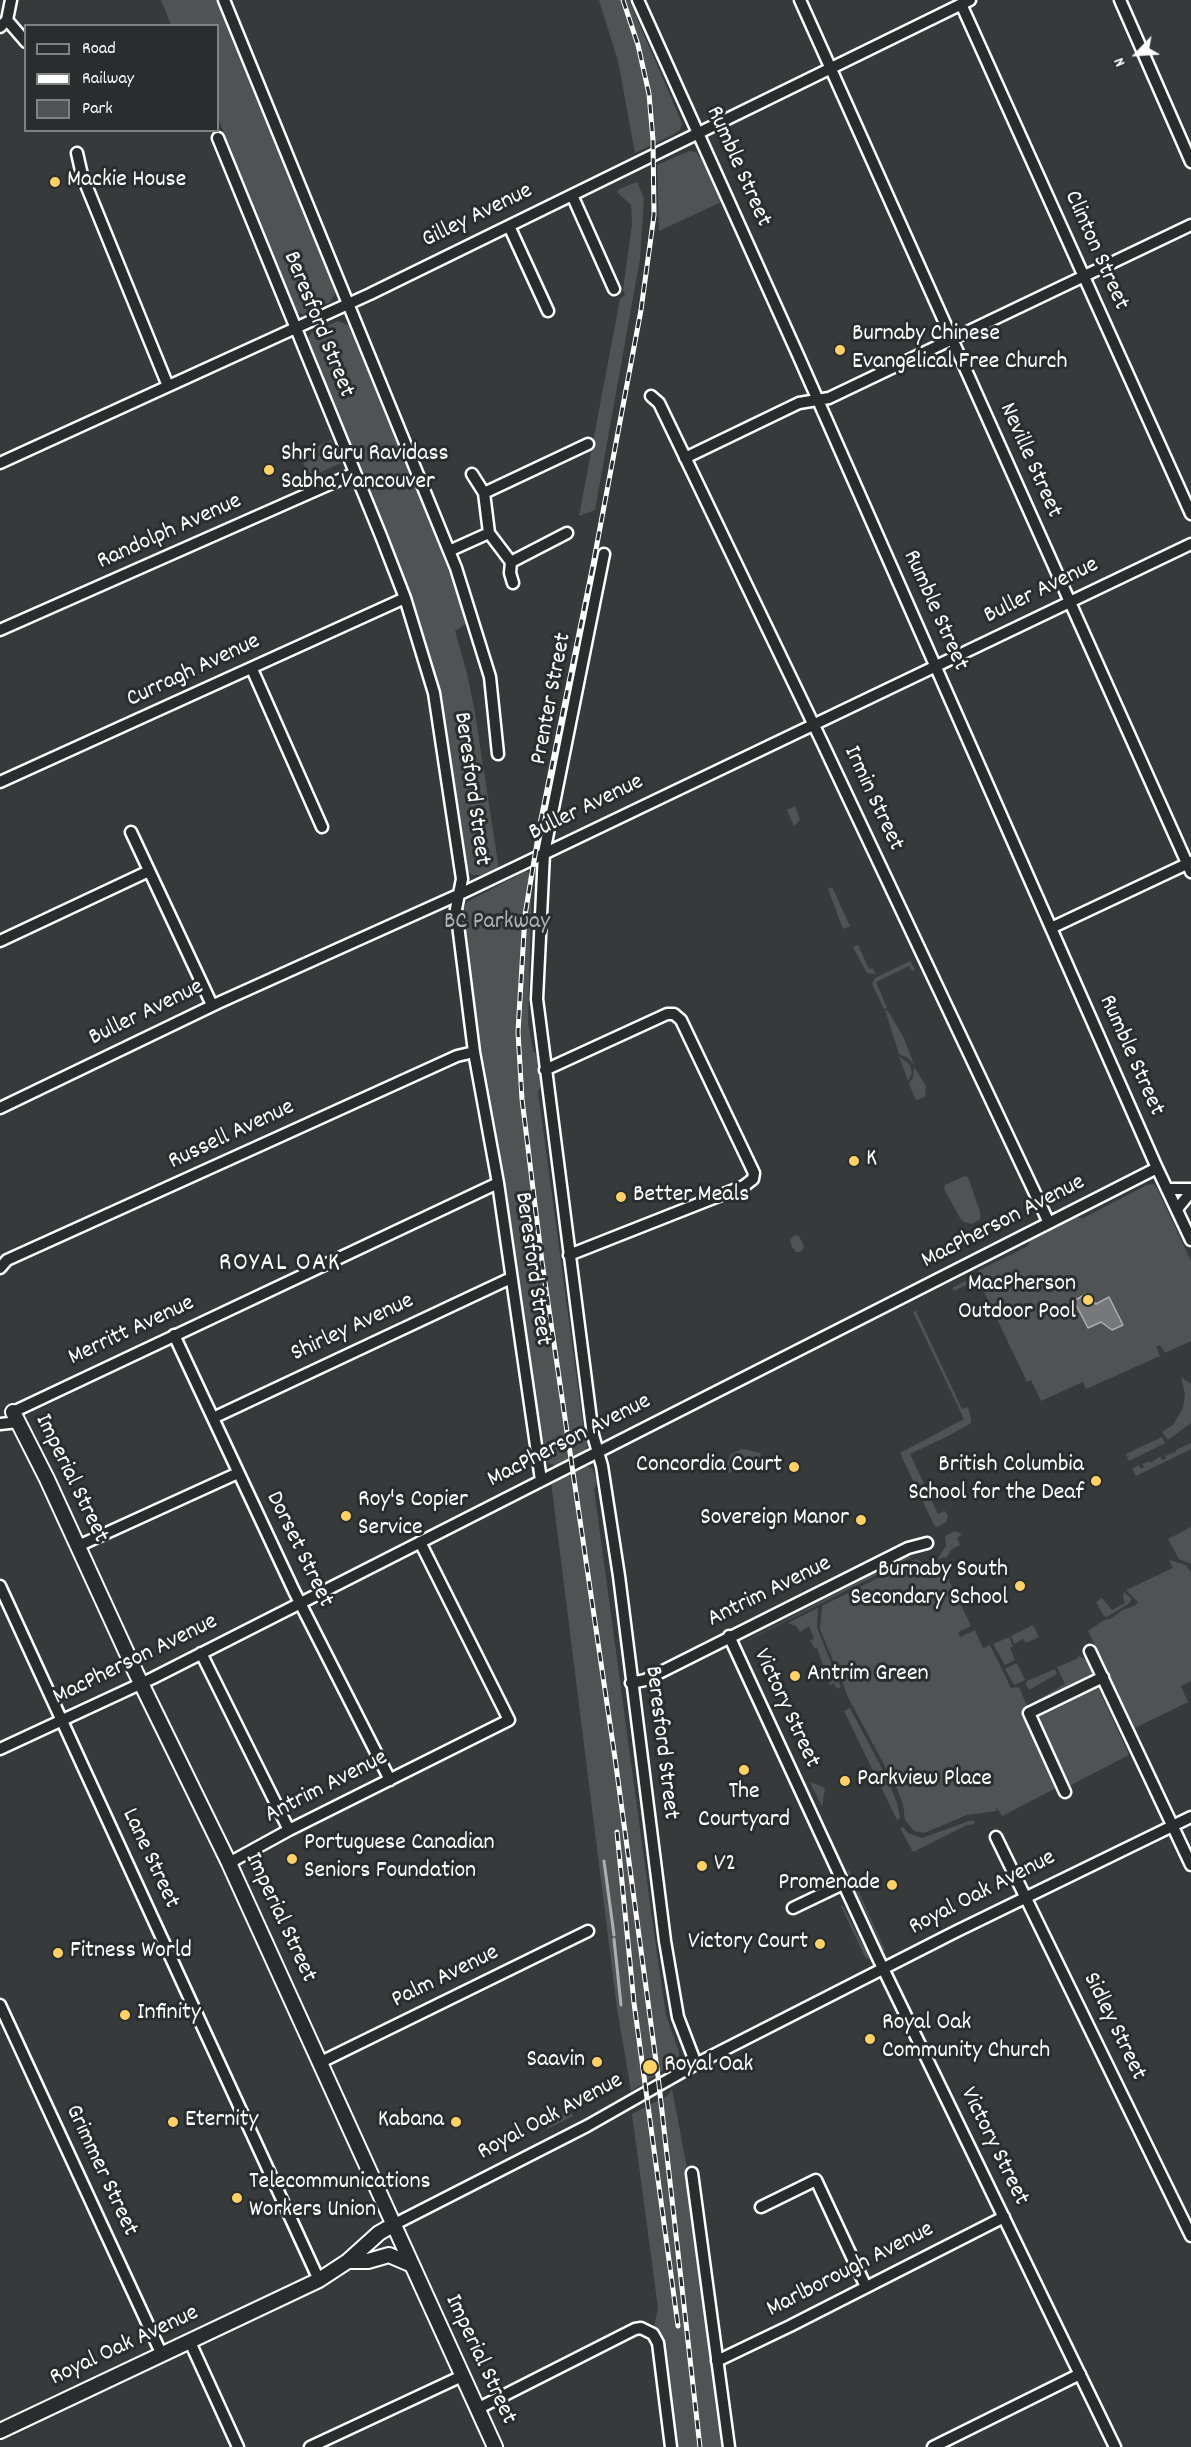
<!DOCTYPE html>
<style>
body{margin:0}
#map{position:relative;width:1191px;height:2447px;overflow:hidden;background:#373a3b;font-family:Dekko,sans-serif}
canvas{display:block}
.legend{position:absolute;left:24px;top:24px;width:195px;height:108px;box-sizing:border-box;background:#2a2d2e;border:2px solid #7f8182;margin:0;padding:8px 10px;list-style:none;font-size:18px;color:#fff}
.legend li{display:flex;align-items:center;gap:12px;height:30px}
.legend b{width:30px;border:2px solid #7f8182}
.north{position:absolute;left:1107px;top:24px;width:60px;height:60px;-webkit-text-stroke:4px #2a2d2e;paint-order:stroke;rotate:245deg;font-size:16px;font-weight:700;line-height:24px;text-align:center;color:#fff}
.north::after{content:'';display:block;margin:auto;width:21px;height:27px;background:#fff;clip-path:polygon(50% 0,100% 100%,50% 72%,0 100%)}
</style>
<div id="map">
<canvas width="1191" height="2447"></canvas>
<ul class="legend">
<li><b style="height:8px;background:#2a2d2e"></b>Road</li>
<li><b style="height:8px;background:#fff"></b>Railway</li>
<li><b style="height:16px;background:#505354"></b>Park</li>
</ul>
<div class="north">N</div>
</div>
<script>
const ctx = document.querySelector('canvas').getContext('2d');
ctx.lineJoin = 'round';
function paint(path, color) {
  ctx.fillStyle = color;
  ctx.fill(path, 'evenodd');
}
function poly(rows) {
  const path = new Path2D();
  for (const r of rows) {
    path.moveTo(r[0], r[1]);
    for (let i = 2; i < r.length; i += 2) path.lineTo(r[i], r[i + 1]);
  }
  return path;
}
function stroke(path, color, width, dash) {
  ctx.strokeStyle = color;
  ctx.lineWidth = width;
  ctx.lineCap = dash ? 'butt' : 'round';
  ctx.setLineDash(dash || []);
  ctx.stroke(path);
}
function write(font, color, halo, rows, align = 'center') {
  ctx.font = font + ' Dekko,sans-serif';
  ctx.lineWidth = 6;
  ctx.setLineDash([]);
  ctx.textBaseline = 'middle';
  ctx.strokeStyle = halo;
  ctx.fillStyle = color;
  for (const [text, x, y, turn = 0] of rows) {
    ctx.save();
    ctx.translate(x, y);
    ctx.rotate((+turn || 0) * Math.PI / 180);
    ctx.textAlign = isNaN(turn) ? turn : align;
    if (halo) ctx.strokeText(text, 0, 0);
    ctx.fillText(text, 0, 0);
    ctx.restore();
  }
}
const green = poly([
 [161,0,218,0,334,287,335,294,330,302,303,314,296,313,293,309,218,118,218,26,171,25],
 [599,0,629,0,682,123,680,130,674,134,635,153,618,61],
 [689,151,696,152,702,160,721,202,659,231,657,165],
 [637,182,644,198,640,259,595,510,579,516,620,299,625,295,623,290,632,224,631,205,617,192,619,189],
 [338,321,349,326,441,550,467,623,455,631,467,673,475,713,499,869,482,875,472,875,465,868,444,720,416,612,306,342,311,333],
 [331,440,341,463,310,477,303,463,320,455,316,447],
 [795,806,800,820,794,826,787,810],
 [526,871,532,876,528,1023,533,1050,537,1056,541,1086,538,1092,584,1432,589,1443,584,1452,556,1466,546,1462,541,1451,509,1222,481,1058,463,919,463,909,467,902],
 [832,887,850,926,843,929,828,889],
 [858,945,869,969,872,968,876,974,867,973,853,947],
 [910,961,915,970,912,971,909,966,876,982,887,1008,884,1009,872,984,875,978],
 [885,1010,888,1011,904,1038,914,1065,908,1058,899,1054],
 [899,1056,910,1065,912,1073,908,1081],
 [914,1067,926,1086,925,1097,916,1100,909,1084,913,1077],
 [965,1176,968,1177,980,1212,980,1219,972,1224,964,1222,960,1218,944,1189,945,1185],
 [1153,1184,1157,1188,1191,1261,1191,1341,1165,1353,1160,1345,1156,1347,1160,1356,1086,1389,1083,1382,1041,1401,1031,1380,1027,1382,978,1279,954,1291,952,1288,979,1274,978,1271,1028,1246,1032,1238,1073,1217,1083,1218,1147,1185],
 [795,1235,799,1236,803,1244,804,1247,801,1252,796,1252,791,1245,790,1239],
 [916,1311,962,1409,968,1407,971,1419,971,1423,948,1436,910,1454,938,1514,945,1511,948,1516,946,1522,937,1527,934,1525,900,1453,964,1419,913,1312],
 [1181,1377,1191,1384,1191,1423,1168,1440,1162,1432,1173,1425,1183,1408,1185,1394],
 [1162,1437,1165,1443,1129,1461,1126,1454],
 [1191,1443,1191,1449,1136,1476,1132,1469,1139,1465,1141,1469,1144,1467,1142,1464,1150,1461,1151,1463,1160,1456,1162,1460,1166,1458,1165,1456,1176,1452,1176,1450],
 [742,1449,761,1453,759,1461,755,1460,729,1473,726,1467,731,1454],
 [583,1465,592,1468,597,1482,594,1489,655,1940,666,2015,679,2052,679,2058,675,2063,631,2091,617,2008,551,1481],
 [1191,1527,1191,1564,1179,1559,1168,1539],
 [955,1531,962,1534,957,1538,960,1545,952,1549,946,1558,943,1557,939,1560,938,1558,946,1546,945,1536],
 [914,1556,747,1641,746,1641,906,1557],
 [916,1559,947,1576,971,1626,958,1632,960,1637,975,1630,983,1648,990,1645,1011,1688,1019,1687,1027,1706,1065,1684,1057,1667,1079,1658,1077,1655,1089,1661,1094,1671,1091,1678,1022,1712,1058,1787,1002,1816,997,1808,996,1811,967,1815,924,1833,914,1831,905,1820,903,1804,897,1789,849,1699,820,1629,822,1606],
 [1169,1560,1186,1565,1191,1573,1191,1681,1181,1686,1188,1702,1135,1728,1088,1631,1104,1620,1110,1619,1123,1610,1136,1605,1138,1602,1126,1590,1173,1568],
 [1124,1592,1132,1599,1128,1604,1107,1617,1104,1616,1096,1602,1102,1598,1112,1610,1125,1603,1123,1598],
 [818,1608,817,1628,841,1687,837,1689,834,1683,830,1685,817,1648,815,1649,810,1640,814,1639,809,1626,800,1632,796,1626,788,1623],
 [1033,1625,1039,1637,1026,1643,1023,1639,1014,1644,1011,1636],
 [1009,1637,1013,1646,1010,1648,1015,1660,1005,1665,993,1644],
 [1017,1663,1025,1680,1014,1685,1005,1669],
 [1055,1669,1057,1674,1029,1690,1026,1684,1027,1681],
 [1097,1685,1129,1755,1067,1787,1032,1715],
 [850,1708,888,1780,897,1803,900,1818,897,1820,844,1711],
 [810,1782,825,1788,822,1807],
 [969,1821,975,1821,974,1824,967,1825,913,1852,900,1828,903,1827,908,1833,922,1838],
 [849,1870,885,1950,882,1952,878,1938,847,1871],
 [841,1906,843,1906,862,1944,869,1953,870,1958,866,1959],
 [672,2089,687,2168,725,2447,677,2447,662,2343,654,2327,658,2308,632,2114,667,2096],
 [568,2110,573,2116,547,2129,544,2122]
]);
const water = poly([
 [1086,1294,1096,1304,1109,1297,1123,1325,1112,1330,1101,1322,1088,1328,1074,1301,1086,1294]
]);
const stream = poly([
 [604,1861,614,1935],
 [614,1939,621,2005]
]);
const minor = poly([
 [224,0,456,568,490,677,498,754],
 [638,0,798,355,1157,1168,1191,1240],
 [800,0,1191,872],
 [1120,0,1191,162],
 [961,4,1191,514],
 [7,20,26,42],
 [0,27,7,20,11,0],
 [218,138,381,536,405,598,434,693,462,879,456,909,474,1052,498,1183,541,1480],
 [77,153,82,175,168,386],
 [572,195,614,289],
 [509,226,548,311],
 [651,396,659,403,821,740,1049,1223],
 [685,458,799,403,829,398,1191,225],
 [0,463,370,294,970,0],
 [472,474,484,493],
 [489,533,511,562,567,533],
 [449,551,489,533,484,493,588,444],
 [604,554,544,853,537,999,593,1435,602,1466,619,1576,665,1941,678,2017,696,2064],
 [511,562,510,573,513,583],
 [0,630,355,473],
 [252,669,322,827],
 [0,782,405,598],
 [131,832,212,1005],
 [1051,928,1191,862],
 [0,941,149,871],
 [545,1070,667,1014,674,1014,681,1020,754,1173,753,1179,744,1186,569,1255],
 [0,1108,218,1003,460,894,1191,544],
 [1167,1189,1191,1189],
 [1177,1209,1191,1192],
 [0,1268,7,1260,281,1136,457,1056,474,1052],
 [174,1335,294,1591,390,1780],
 [13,1412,498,1183],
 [213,1418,511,1278],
 [0,1424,18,1422],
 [78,1546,238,1473],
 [0,1586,319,2280],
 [729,1636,877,1956,1115,2447],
 [1090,1651,1191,1865],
 [201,1653,289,1830],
 [631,1683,645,1680,908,1548,927,1543],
 [0,1749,153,1678,1157,1168],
 [1065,1792,1029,1713,1103,1677],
 [996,1837,1191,2236],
 [229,1863,289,1830,509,1720,420,1542],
 [793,1908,843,1884],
 [0,2005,162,2355],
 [321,2062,588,1931],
 [692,2173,729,2447],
 [761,2207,816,2180,866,2287],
 [393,2225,587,2126,696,2064,955,1932,1191,1817],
 [190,2342,238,2447],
 [717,2361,790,2326,1004,2217],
 [477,2409,635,2329,641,2328,653,2334,658,2343,671,2447],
 [310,2447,462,2376],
 [933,2447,1080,2374]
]);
const major = poly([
 [13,1412,47,1479,136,1673,229,1863,495,2447],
 [348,2261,368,2261,389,2255,410,2264],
 [0,2431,319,2280,348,2261,379,2233,393,2225]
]);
const rail = poly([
 [623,0,638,45,649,94,653,140,654,215,641,310,593,565,541,819,525,915,518,1032,522,1099,542,1262,615,1758,658,2076,700,2447],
 [617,1832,634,2003,678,2326]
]);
const markers = [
 [55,182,6,"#ffd166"],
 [840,350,6,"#ffd166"],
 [269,470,6,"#ffd166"],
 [854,1161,6,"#ffd166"],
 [621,1197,6,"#ffd166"],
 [1088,1300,6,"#ffd166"],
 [794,1467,6,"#ffd166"],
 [1096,1481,6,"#ffd166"],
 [346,1516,6,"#ffd166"],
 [861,1520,6,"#ffd166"],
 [1020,1586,6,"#ffd166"],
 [795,1676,6,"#ffd166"],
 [744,1770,6,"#ffd166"],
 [845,1781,6,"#ffd166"],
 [292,1859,6,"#ffd166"],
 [702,1866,6,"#ffd166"],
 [892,1885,6,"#ffd166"],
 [820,1944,6,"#ffd166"],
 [58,1953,6,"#ffd166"],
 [125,2015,6,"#ffd166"],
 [870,2039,6,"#ffd166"],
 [597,2062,6,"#ffd166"],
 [650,2067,8,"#ffd166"],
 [173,2122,6,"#ffd166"],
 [456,2122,6,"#ffd166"],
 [237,2198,6,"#ffd166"]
];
const streetNames = [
 ["Rumble Street",737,167,66],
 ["Gilley Avenue",478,217,-26],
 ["Clinton Street",1095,251,66],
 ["Beresford Street",317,325,68],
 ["Neville Street",1029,461,66],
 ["Randolph Avenue",170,533,-24],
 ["Buller Avenue",1042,592,-26],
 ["Rumble Street",934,611,66],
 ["Curragh Avenue",194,672,-25],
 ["Prenter Street",553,699,-79],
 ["Beresford Street",470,789,82],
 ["Irmin Street",872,799,65],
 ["Buller Avenue",587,809,-26],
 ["Buller Avenue",147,1014,-26],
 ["Rumble Street",1130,1056,66],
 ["Russell Avenue",232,1136,-25],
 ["MacPherson Avenue",1004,1223,-27],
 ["Beresford Street",531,1269,82],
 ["Shirley Avenue",353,1329,-25],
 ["Merritt Avenue",132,1332,-25],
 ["MacPherson Avenue",570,1442,-27],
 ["Imperial Street",70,1479,64],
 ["Dorset Street",298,1550,64],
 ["Antrim Avenue",770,1593,-26],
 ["MacPherson Avenue",136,1661,-26],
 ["Victory Street",785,1709,65],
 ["Beresford Street",660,1743,83],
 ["Antrim Avenue",327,1788,-27],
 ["Lane Street",149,1859,65],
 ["Royal Oak Avenue",983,1894,-27],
 ["Imperial Street",279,1918,65],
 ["Palm Avenue",446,1978,-26],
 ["Sidley Street",1113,2027,64],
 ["Royal Oak Avenue",551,2118,-28],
 ["Victory Street",993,2147,64],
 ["Grimmer Street",100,2171,65],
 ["Marlborough Avenue",851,2271,-27],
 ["Royal Oak Avenue",125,2347,-25],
 ["Imperial Street",479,2360,65]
];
const poiNames = [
 ["Mackie House",67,182],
 ["Burnaby Chinese",852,336],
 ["Evangelical Free Church",852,364],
 ["Shri Guru Ravidass",281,456],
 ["Sabha Vancouver",281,484],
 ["K",866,1161],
 ["Better Meals",633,1197],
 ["MacPherson",1076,1286,"right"],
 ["Outdoor Pool",1076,1314,"right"],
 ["Concordia Court",782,1467,"right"],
 ["British Columbia",1084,1467,"right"],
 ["School for the Deaf",1084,1495,"right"],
 ["Roy's Copier",358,1502],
 ["Service",358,1530],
 ["Sovereign Manor",849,1520,"right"],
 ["Burnaby South",1008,1572,"right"],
 ["Secondary School",1008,1600,"right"],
 ["Antrim Green",807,1676],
 ["Parkview Place",857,1781],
 ["The",744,1794,"center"],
 ["Courtyard",744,1822,"center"],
 ["Portuguese Canadian",304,1845],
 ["Seniors Foundation",304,1873],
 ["V2",714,1866],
 ["Promenade",880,1885,"right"],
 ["Victory Court",808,1944,"right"],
 ["Fitness World",70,1953],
 ["Infinity",137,2015],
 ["Royal Oak",882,2025],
 ["Community Church",882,2053],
 ["Saavin",585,2062,"right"],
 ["Royal Oak",664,2067],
 ["Eternity",185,2122],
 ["Kabana",444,2122,"right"],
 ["Telecommunications",249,2184],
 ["Workers Union",249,2212]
];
const parkNames = [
 ["BC Parkway",497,924]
];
const neighbourhoodNames = [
 ["ROYAL OAK",280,1265]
];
paint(green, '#505354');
paint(water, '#767879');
stroke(water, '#adaeaf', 1.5);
stroke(stream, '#adaeaf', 3);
stroke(minor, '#fff', 15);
stroke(major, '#fff', 18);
stroke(minor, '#2a2d2e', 10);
stroke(major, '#2a2d2e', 14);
stroke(rail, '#fff', 5);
stroke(rail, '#2a2d2e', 3, [9]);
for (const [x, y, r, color] of markers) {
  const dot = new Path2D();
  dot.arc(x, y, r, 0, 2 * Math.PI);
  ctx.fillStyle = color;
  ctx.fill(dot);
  stroke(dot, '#2a2d2e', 2);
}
write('24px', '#fff', '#2a2d2e', streetNames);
write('24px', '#fff', '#2a2d2e', poiNames, 'left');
write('24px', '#b0b2b2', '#2a2d2e', parkNames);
ctx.letterSpacing = '1.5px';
write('26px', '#fff', '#2a2d2e', neighbourhoodNames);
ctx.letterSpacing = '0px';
</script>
